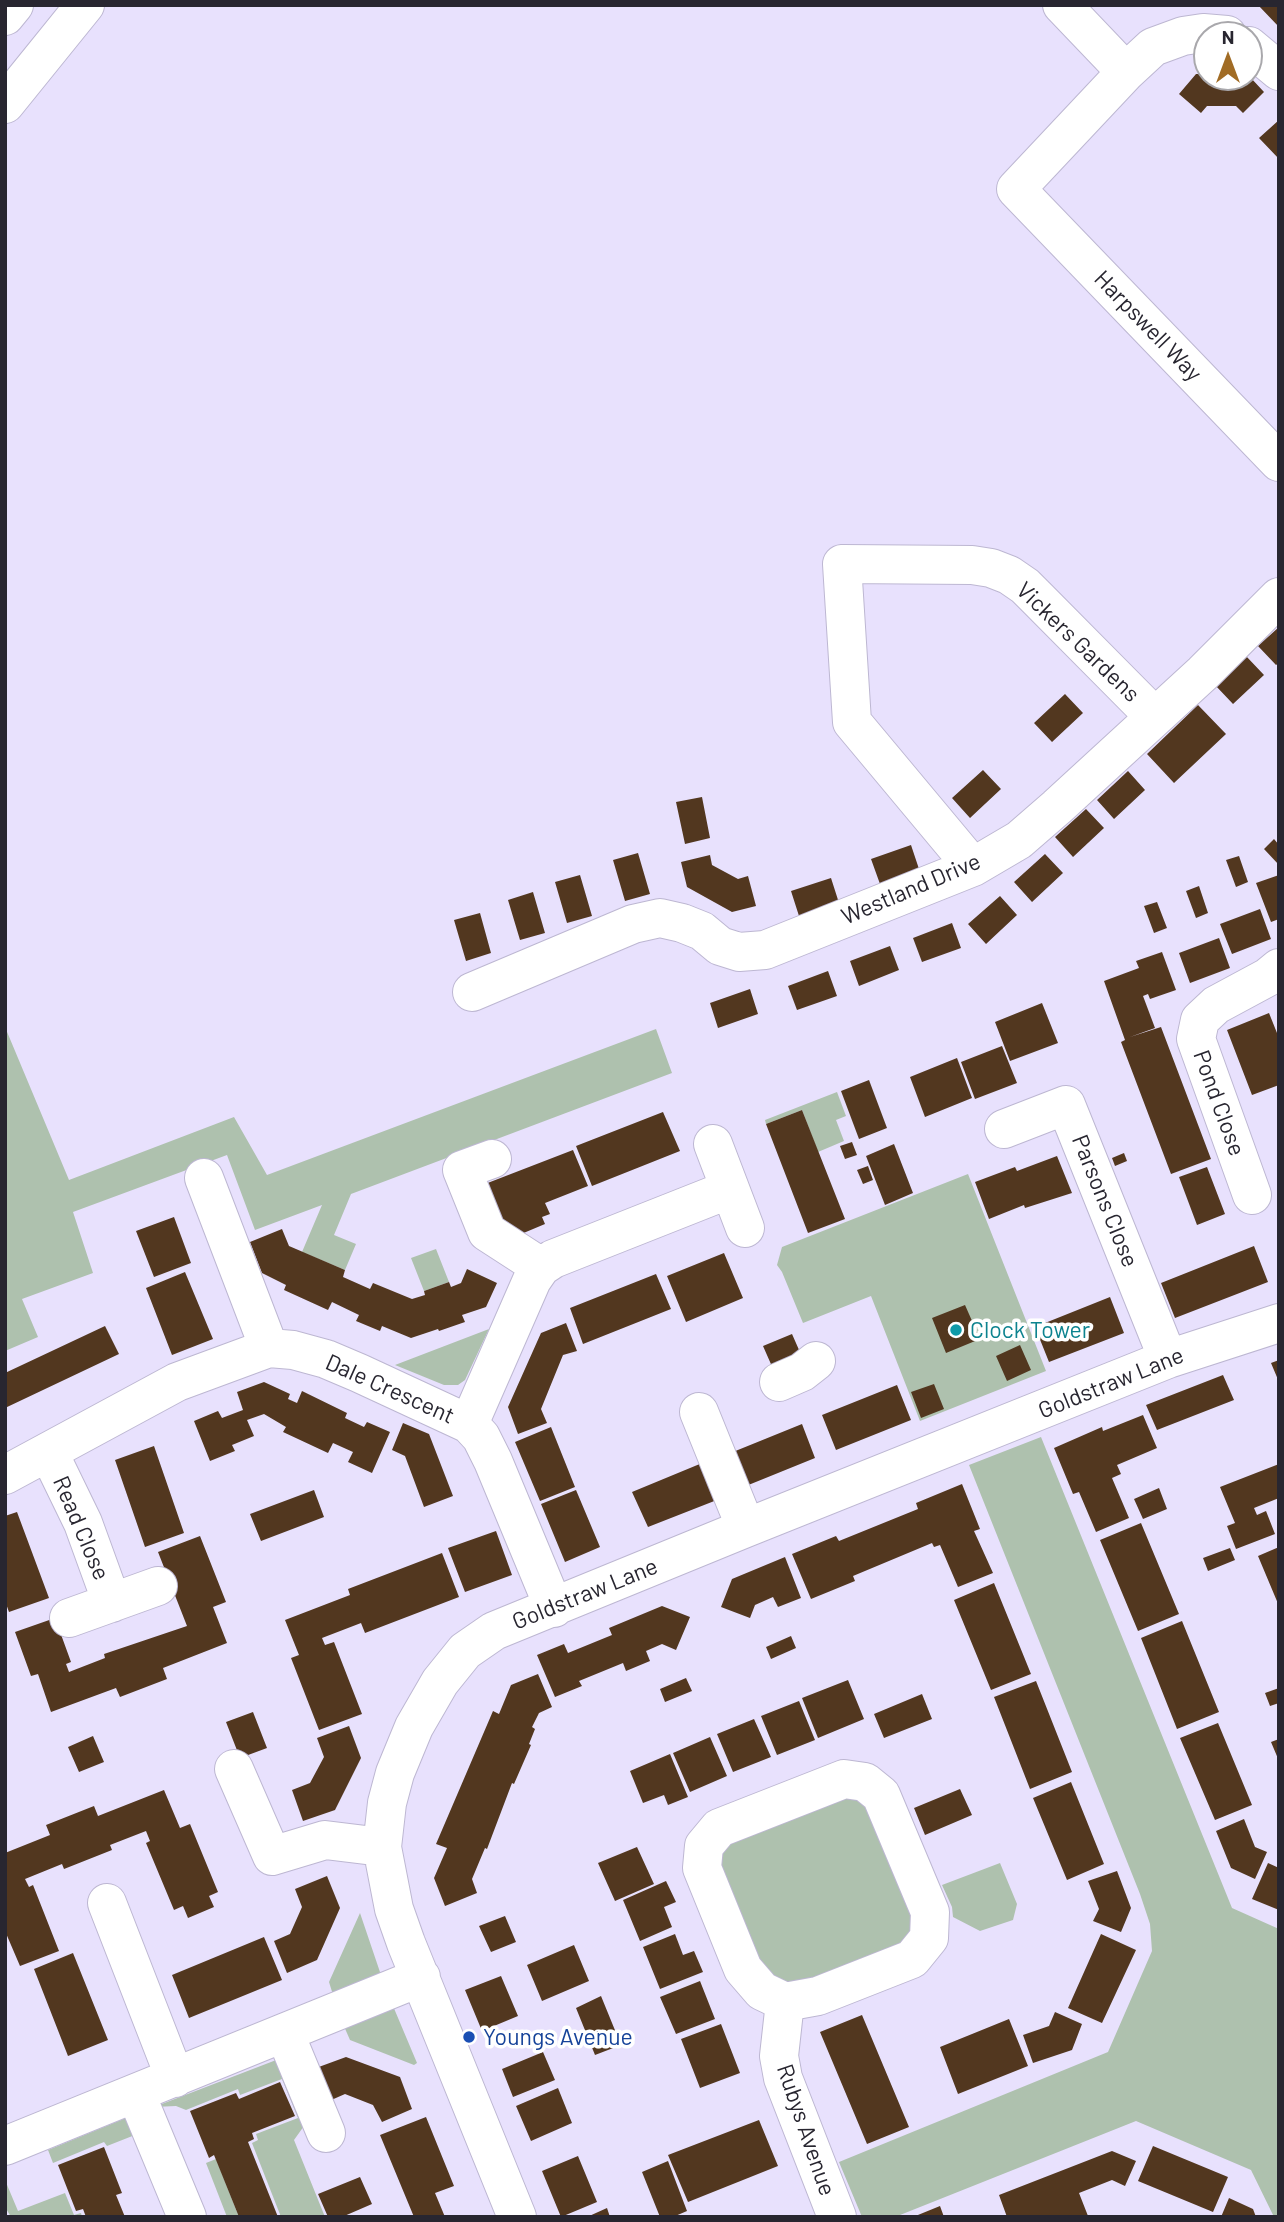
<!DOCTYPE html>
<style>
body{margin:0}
#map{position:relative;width:1284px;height:2222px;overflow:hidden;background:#e8e1fd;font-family:Barlow,sans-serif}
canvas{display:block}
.frame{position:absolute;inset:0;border:7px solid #282630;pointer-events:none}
.north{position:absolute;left:1193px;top:21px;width:70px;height:70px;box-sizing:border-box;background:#fff;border:2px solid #a9a8ac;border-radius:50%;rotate:0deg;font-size:19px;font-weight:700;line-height:28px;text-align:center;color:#282630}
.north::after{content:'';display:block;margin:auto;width:24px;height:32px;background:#a16c25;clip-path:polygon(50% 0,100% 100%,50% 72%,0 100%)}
</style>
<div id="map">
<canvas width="1284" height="2222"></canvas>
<div class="frame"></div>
<div class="north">N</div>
</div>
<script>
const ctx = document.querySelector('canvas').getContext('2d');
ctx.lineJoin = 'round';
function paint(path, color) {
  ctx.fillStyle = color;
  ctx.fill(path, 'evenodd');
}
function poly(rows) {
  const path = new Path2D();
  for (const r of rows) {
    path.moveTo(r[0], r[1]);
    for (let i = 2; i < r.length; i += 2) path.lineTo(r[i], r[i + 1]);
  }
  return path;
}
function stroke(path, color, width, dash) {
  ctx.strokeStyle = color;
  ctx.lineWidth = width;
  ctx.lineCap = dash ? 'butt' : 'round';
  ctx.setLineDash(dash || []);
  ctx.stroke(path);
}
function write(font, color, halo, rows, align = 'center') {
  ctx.font = font + ' Barlow,sans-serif';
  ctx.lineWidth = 7;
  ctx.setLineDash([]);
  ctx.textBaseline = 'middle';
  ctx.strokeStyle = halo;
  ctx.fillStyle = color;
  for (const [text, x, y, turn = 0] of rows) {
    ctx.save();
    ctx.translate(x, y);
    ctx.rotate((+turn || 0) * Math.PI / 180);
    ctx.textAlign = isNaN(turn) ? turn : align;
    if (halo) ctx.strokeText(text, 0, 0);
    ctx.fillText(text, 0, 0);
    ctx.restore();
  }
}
const green = poly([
 [5,1027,69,1180,234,1117,267,1175,656,1029,672,1073,351,1194,334,1235,356,1244,345,1270,302,1252,322,1205,255,1230,227,1155,73,1212,93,1273,22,1299,38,1337,5,1351],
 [837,1092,846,1116,836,1120,844,1141,818,1152,802,1110,766,1124,765,1120],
 [968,1174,1046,1371,920,1421,871,1296,803,1323,782,1272,777,1265,782,1247],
 [436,1249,449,1282,424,1291,411,1258],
 [489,1329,465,1380,458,1385,444,1385,395,1365],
 [1041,1437,1232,1908,1279,1929,1279,2217,1274,2217,1251,2170,1136,2121,895,2217,862,2217,839,2162,1108,2052,1152,1951,1150,1924,1140,1894,969,1465],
 [840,1797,859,1797,871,1811,913,1919,914,1934,903,1946,797,1985,767,1976,717,1869,725,1843],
 [1000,1863,1017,1904,1013,1920,980,1931,953,1917,952,1907,942,1885],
 [360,1913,382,1978,334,1998,329,1982],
 [393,2006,417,2063,414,2065,350,2040,343,2024],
 [284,2057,309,2119,294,2140,325,2217,288,2217,287,2215,281,2217,252,2143,258,2140,256,2134,298,2118,282,2079,240,2095,238,2089,186,2110,176,2106,154,2107],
 [133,2115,140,2133,107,2146,104,2142,53,2163,48,2150],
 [216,2159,239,2217,227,2217,206,2163],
 [5,2180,18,2211,65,2193,74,2215,81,2213,82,2217,11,2217,5,2207]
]);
const building = poly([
 [1258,5,1279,5,1279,27],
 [1196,74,1207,74,1207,77,1250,77,1264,92,1243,113,1236,106,1207,106,1201,113,1179,94],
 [1279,120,1279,159,1259,138],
 [1279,627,1279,663,1276,665,1258,646],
 [1246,656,1264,675,1233,704,1215,685],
 [1065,694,1083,713,1052,742,1034,723],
 [1198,705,1226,734,1174,783,1147,754],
 [983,770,1001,789,970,818,952,798],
 [1128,771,1145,790,1114,819,1097,800],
 [702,797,710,838,685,844,676,802],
 [1086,809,1104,828,1073,857,1055,837],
 [1274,839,1279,845,1279,865,1264,849],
 [911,845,919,869,880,884,871,859],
 [638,853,650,894,625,901,613,860],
 [1045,854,1063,873,1032,902,1014,882],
 [710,855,712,865,738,879,748,876,756,906,732,912,687,887,681,862],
 [1239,856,1248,882,1236,887,1226,860],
 [580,875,592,916,567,923,555,882],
 [1279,875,1279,919,1271,922,1256,883],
 [831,878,839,903,799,916,791,891],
 [1199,886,1208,913,1196,918,1186,891],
 [533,892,545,933,520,940,508,900],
 [1000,896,1017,915,986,944,968,924],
 [1157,902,1167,928,1154,933,1144,906],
 [1260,909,1271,939,1232,954,1220,924],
 [480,913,491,953,466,961,454,920],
 [952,923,961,948,922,962,913,938],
 [1219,938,1230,968,1190,983,1179,953],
 [890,946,899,970,859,986,850,961],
 [1162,952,1176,990,1150,999,1148,994,1143,996,1155,1028,1130,1037,1161,1027,1211,1159,1171,1174,1121,1042,1125,1040,1104,981,1139,968,1136,961],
 [828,971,837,996,797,1010,788,986],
 [750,989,758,1014,718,1028,710,1003],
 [1042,1003,1058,1043,1010,1061,995,1022],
 [1269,1013,1279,1038,1279,1085,1252,1095,1227,1030],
 [1002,1046,1017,1083,975,1099,961,1062],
 [957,1058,972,1098,925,1117,910,1077],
 [869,1080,887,1128,859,1139,841,1091],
 [802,1110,845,1219,808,1233,766,1124],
 [663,1112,680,1151,592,1186,576,1146],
 [852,1142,857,1155,845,1159,840,1146],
 [894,1144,913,1193,885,1205,866,1156],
 [573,1150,588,1186,545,1203,550,1214,542,1217,545,1224,514,1237,504,1232,485,1184],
 [1124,1153,1127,1161,1115,1166,1112,1158],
 [1057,1156,1072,1193,1025,1208,1024,1205,989,1219,975,1182,1015,1167,1017,1171],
 [868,1166,873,1180,863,1184,857,1170],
 [1207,1167,1225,1214,1197,1225,1179,1177],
 [174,1217,191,1263,154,1277,136,1231],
 [282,1229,289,1246,345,1270,343,1277,370,1289,373,1283,412,1299,425,1295,424,1291,449,1282,451,1287,461,1283,467,1269,497,1283,486,1307,462,1315,465,1322,439,1331,438,1329,411,1338,382,1326,380,1331,356,1321,359,1315,332,1302,328,1310,284,1290,286,1285,262,1273,250,1242],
 [1254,1246,1268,1282,1175,1318,1161,1283],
 [724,1253,743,1298,686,1322,667,1276],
 [185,1272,213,1339,172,1355,146,1288],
 [656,1274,671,1309,583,1344,570,1308],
 [1110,1297,1124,1333,1049,1362,1035,1327],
 [965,1305,980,1339,946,1353,932,1318],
 [566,1323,577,1351,563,1355,541,1409,547,1423,518,1434,508,1407,541,1333],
 [105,1326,119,1354,5,1408,5,1373],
 [792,1334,803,1359,774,1371,763,1346],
 [1020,1345,1031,1370,1007,1381,996,1356],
 [1279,1360,1279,1382,1271,1363],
 [1223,1375,1234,1400,1157,1430,1146,1405],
 [264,1382,290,1394,288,1399,297,1403,302,1391,347,1413,345,1418,364,1427,367,1422,390,1432,372,1473,348,1462,353,1452,333,1443,328,1453,283,1432,286,1427,264,1414,247,1420,254,1436,232,1445,235,1451,210,1461,194,1421,218,1411,222,1418,243,1410,237,1392],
 [934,1384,944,1409,921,1418,911,1392],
 [897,1385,911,1420,836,1450,822,1415],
 [1143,1415,1157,1448,1117,1465,1121,1474,1112,1478,1129,1518,1096,1532,1079,1492,1073,1494,1054,1448,1102,1427,1103,1431],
 [403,1423,429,1434,453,1496,424,1507,405,1456,392,1450],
 [802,1424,815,1458,741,1488,728,1454],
 [551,1427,575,1487,540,1501,515,1442],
 [154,1446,184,1533,145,1547,115,1460],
 [707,1461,722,1498,648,1527,632,1492],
 [1279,1464,1279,1498,1254,1508,1257,1515,1266,1511,1275,1534,1236,1549,1227,1526,1235,1523,1220,1487],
 [962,1484,980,1529,974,1531,993,1573,958,1587,940,1545,934,1547,932,1543,853,1576,855,1581,811,1599,792,1554,836,1536,839,1541,918,1509,916,1503],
 [1159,1488,1167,1509,1143,1519,1134,1499],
 [314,1490,324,1517,261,1541,250,1514],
 [576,1490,600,1547,565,1562,541,1504],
 [17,1512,49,1598,9,1612,5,1601,5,1516],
 [1141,1523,1179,1614,1138,1631,1100,1540],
 [496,1531,512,1575,465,1592,448,1548],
 [200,1536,226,1602,213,1607,227,1643,163,1668,167,1679,120,1697,116,1688,51,1712,38,1674,31,1676,15,1632,55,1618,71,1662,66,1664,69,1672,105,1658,104,1654,187,1626,158,1552],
 [1279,1547,1279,1606,1258,1556],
 [1230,1548,1235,1560,1208,1571,1203,1558],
 [442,1553,459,1597,365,1633,361,1623,322,1638,325,1645,334,1642,362,1714,319,1730,291,1658,299,1655,285,1620,350,1595,348,1589],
 [785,1557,801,1598,778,1607,773,1597,755,1605,750,1618,721,1607,732,1579],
 [994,1583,1031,1674,991,1690,954,1600],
 [662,1606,690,1617,676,1650,662,1644,646,1651,650,1661,626,1671,623,1663,579,1681,582,1686,555,1697,537,1655,564,1644,568,1653,612,1635,609,1628],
 [1182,1621,1219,1712,1177,1729,1141,1638],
 [791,1636,796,1648,771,1659,766,1647],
 [538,1674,552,1707,539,1713,532,1727,535,1729,529,1744,531,1745,514,1784,512,1783,487,1849,485,1848,472,1879,477,1893,445,1906,434,1878,447,1848,436,1844,493,1711,499,1714,511,1685],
 [686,1678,692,1691,665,1702,660,1689],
 [848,1680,864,1719,818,1738,802,1698],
 [1036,1681,1072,1772,1030,1789,994,1697],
 [1279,1688,1279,1703,1270,1706,1265,1693],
 [922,1694,932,1719,884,1738,874,1714],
 [799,1701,815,1740,777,1755,761,1716],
 [253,1712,267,1748,240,1758,226,1722],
 [754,1719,771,1757,733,1772,717,1734],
 [1218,1723,1252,1805,1215,1820,1180,1738],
 [349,1726,361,1758,335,1810,303,1821,292,1790,310,1783,324,1757,317,1738],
 [93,1736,104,1762,79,1772,68,1747],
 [710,1737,727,1776,690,1792,673,1753],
 [1279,1739,1279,1761,1271,1742],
 [670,1754,688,1797,668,1805,664,1795,643,1803,630,1771],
 [1071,1782,1104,1864,1067,1880,1033,1798],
 [960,1789,972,1815,925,1835,914,1808],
 [164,1790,180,1828,190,1824,218,1892,209,1896,214,1907,188,1918,183,1906,174,1910,146,1843,150,1841,146,1831,110,1845,112,1850,64,1869,62,1864,25,1879,29,1887,33,1885,59,1951,20,1966,5,1931,5,1853,50,1835,46,1825,94,1806,98,1816],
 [1244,1819,1255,1847,1267,1852,1255,1879,1231,1868,1216,1831],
 [637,1847,654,1884,615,1901,598,1863],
 [1268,1863,1279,1868,1279,1910,1252,1899],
 [1117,1871,1131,1908,1121,1932,1093,1921,1099,1909,1088,1881],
 [327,1876,340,1908,317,1960,287,1973,274,1941,290,1934,302,1907,295,1889],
 [666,1881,676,1902,664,1907,672,1927,640,1941,623,1900],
 [505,1916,516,1942,491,1952,479,1926],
 [675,1934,683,1955,694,1951,703,1972,660,1989,643,1947],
 [1101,1934,1136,1950,1102,2023,1068,2008],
 [264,1937,282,1980,189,2018,172,1975],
 [574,1945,589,1981,542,2001,527,1965],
 [73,1953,108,2040,68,2056,34,1969],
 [501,1976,518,2016,482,2031,465,1990],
 [700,1981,715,2019,676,2034,660,1997],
 [601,1996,621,2045,595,2055,576,2008],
 [1055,2012,1082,2024,1072,2050,1033,2063,1023,2035,1049,2026],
 [862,2015,909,2127,867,2144,820,2032],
 [1009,2019,1028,2066,958,2094,940,2047],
 [721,2024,740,2073,700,2088,681,2039],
 [543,2052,555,2080,513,2097,502,2069],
 [346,2057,400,2077,412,2109,382,2122,373,2105,345,2094,329,2101,316,2068],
 [280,2082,295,2116,252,2133,254,2139,248,2142,278,2217,239,2217,214,2155,209,2158,190,2111,236,2093,239,2099],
 [558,2088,572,2123,531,2141,516,2106],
 [426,2117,454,2186,435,2193,445,2217,414,2217,380,2135],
 [759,2120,778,2166,688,2202,668,2155],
 [1153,2146,1228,2177,1213,2212,1138,2181],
 [104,2147,122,2193,116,2195,125,2217,86,2217,83,2209,76,2211,58,2165],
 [1112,2151,1136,2161,1125,2186,1112,2180,1079,2193,1088,2216,1007,2217,999,2195],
 [578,2156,597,2202,561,2217,542,2171],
 [668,2161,687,2211,673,2217,660,2217,642,2172],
 [360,2177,372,2204,342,2217,328,2217,318,2194],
 [1229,2198,1253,2209,1256,2217,1221,2217],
 [940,2206,944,2217,913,2217],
 [607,2208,610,2217,587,2217]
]);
const minor = poly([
 [1062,5,1126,72],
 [1227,35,1203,33,1183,36,1153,47,1126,72,1016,189,1279,462],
 [1249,46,1279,71],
 [973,867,852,722,842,564,972,565,991,568,1009,575,1025,586,1038,599,1155,717],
 [472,992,633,924,660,918,682,923,702,931,720,946,739,952,765,950,973,867,1019,840,1057,807,1203,673,1279,597],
 [1004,1129,1066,1105,1168,1359],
 [713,1144,745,1228],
 [492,1159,462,1170,487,1232,541,1267],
 [204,1178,269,1348],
 [1252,1195,1196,1039,1200,1020,1216,1005,1268,977,1279,968],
 [779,1382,802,1372,816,1361],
 [699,1412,746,1528],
 [469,1424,532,1280,541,1267,553,1259,730,1189],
 [49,1453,83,1523,112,1603],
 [5,1475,177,1382,269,1348,293,1350,326,1359,359,1373,469,1424,481,1437,493,1461,554,1608],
 [69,1618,158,1586],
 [234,1769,272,1856,325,1840,382,1847],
 [107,1903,175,2078],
 [785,2002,818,1996,912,1959,929,1938,930,1912,881,1795,865,1782,844,1779,719,1828,704,1846,702,1868,743,1969,762,1991,785,2002,779,2056,783,2078,837,2217],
 [285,2034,326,2133],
 [136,2094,187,2217],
 [5,2146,421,1977],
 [517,2217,406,1943,394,1909,382,1847,387,1803,395,1773,414,1727,440,1682,465,1651,494,1631,746,1528,1168,1359,1279,1323]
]);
const highway = poly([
 [5,16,14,5],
 [5,104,85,5]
]);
const markers = [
 [956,1330,7,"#0f9aa8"],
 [469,2037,7,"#1a4fb4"]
];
const streetNames = [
 ["Harpswell Way",1148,326,46],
 ["Vickers Gardens",1078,642,44],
 ["Westland Drive",911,889,-23],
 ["Pond Close",1219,1103,70],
 ["Parsons Close",1105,1201,68],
 ["Goldstraw Lane",1111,1383,-22],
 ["Dale Crescent",390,1389,24],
 ["Read Close",81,1528,67],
 ["Goldstraw Lane",585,1594,-22],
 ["Rubys Avenue",806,2130,71]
];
const cultureNames = [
 ["Clock Tower",970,1330]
];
const transitNames = [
 ["Youngs Avenue",483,2037]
];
paint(green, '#aec1ae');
paint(building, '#52371f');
stroke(minor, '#bdb7d2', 40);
stroke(highway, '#bdb7d2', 40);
stroke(minor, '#fff', 38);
stroke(highway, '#fff', 38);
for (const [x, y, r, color] of markers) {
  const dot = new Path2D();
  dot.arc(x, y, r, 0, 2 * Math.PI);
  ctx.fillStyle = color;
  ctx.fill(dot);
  stroke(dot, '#fff', 2.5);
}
write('23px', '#282630', '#fff', streetNames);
write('23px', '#0d838f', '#fff', cultureNames, 'left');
write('23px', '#164399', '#fff', transitNames, 'left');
</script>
